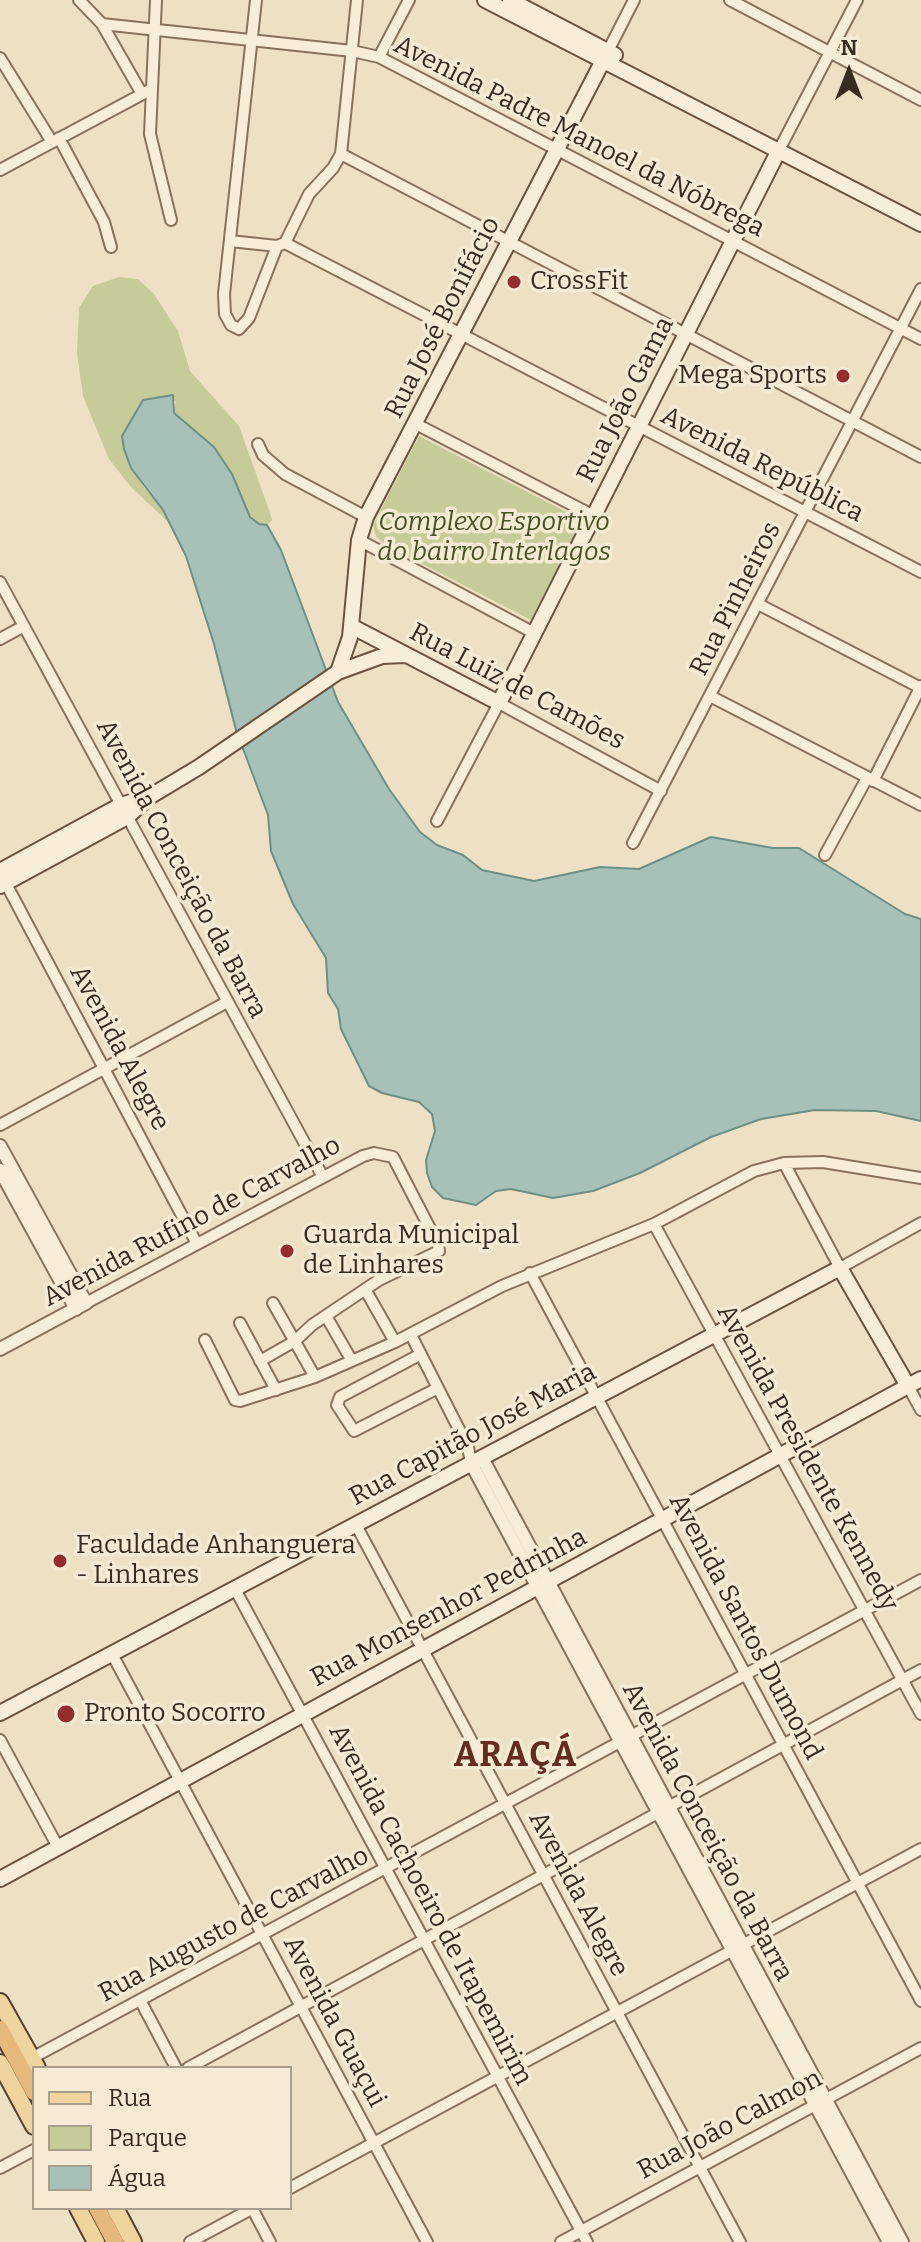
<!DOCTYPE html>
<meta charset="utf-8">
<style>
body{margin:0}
#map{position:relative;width:921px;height:2242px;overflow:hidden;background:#ede0c5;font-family:Bitter,serif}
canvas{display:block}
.legend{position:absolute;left:32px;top:2066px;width:260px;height:144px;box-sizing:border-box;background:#f5ebd5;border:2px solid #a99e8c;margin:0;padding:10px 14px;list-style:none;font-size:24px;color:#382b1f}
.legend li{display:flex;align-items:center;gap:16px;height:40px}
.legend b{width:40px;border:2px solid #a99e8c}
.north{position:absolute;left:809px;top:32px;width:80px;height:80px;-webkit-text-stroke:6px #f5ebd5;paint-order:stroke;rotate:0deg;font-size:22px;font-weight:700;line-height:32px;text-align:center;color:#382b1f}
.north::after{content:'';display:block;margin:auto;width:28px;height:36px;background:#382b1f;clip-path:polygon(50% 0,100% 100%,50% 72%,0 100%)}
</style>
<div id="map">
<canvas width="921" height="2242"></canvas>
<ul class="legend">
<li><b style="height:10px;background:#efd49e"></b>Rua</li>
<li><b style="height:22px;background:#c6cb99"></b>Parque</li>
<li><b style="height:22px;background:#a7c1b8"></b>Água</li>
</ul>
<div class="north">N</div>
</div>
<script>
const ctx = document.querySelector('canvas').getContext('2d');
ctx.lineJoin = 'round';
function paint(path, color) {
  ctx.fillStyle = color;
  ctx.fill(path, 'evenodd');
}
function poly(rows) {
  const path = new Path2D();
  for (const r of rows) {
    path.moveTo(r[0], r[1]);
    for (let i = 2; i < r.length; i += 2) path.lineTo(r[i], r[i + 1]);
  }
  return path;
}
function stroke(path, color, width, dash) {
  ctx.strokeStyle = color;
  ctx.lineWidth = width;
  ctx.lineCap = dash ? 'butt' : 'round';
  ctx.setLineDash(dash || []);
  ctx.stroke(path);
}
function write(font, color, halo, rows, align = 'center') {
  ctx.font = font + ' Bitter,serif';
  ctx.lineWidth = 7;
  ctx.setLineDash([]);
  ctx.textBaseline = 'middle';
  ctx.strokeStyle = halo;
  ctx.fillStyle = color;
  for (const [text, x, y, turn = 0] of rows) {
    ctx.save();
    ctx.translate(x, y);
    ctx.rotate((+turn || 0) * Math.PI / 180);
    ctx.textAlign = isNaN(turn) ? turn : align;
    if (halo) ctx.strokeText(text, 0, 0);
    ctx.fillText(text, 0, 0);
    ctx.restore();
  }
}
const green = poly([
 [119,277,138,279,154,294,178,331,190,371,239,426,269,510,272,520,267,525,259,524,250,517,232,474,214,447,179,419,174,413,176,401,164,396,139,405,128,430,142,485,163,510,168,522,131,487,109,459,83,396,77,353,79,308,93,286],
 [419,436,582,520,531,620,384,544,376,536,373,525]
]);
const water = poly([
 [173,395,174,413,214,447,232,474,250,517,259,524,267,525,281,550,338,702,389,789,420,832,437,845,463,855,482,870,534,881,600,867,639,869,711,837,773,848,799,848,905,914,921,919,921,1121,876,1111,815,1110,761,1119,711,1137,640,1173,593,1191,553,1198,511,1189,496,1191,476,1205,443,1198,432,1187,427,1173,426,1160,435,1131,432,1114,419,1102,382,1093,369,1086,341,1029,338,1009,328,993,326,958,293,904,271,851,268,815,236,730,214,644,186,556,163,510,131,468,124,449,122,436,143,400,173,395]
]);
const minor = poly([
 [79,0,102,24,142,94],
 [156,0,150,134,171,220],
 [256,0,224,294,225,314,231,325,239,329,249,318,277,246,285,243,309,194,333,168,341,154,357,0],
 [730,0,921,100],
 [102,24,352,51,379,57,921,339],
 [608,51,634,0],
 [379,57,409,0],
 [0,58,52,142],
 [59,138,104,222,111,247],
 [779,150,857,0],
 [341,154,921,457],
 [0,170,150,90],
 [230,241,277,246],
 [285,243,921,572],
 [416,424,594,516],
 [258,444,263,455,285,474,366,517],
 [359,540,534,633],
 [0,582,323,1177],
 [758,604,921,688],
 [0,639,24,626],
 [710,696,921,805],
 [873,781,921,686],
 [437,821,499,703,661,791],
 [633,843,921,289],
 [825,855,867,778],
 [3,878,197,1244],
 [0,1125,227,1002],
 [784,1163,840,1268,921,1223],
 [654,1224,921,1714],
 [530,1273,921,2001],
 [365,1289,395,1342],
 [86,1303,363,1156,374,1153,393,1157,438,1244,439,1251,379,1280,312,1325,295,1341,260,1361],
 [273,1303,315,1377],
 [326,1316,352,1361],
 [240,1323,276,1390],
 [411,1335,468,1447,471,1463],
 [205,1340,235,1400,240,1401,315,1377,395,1342,502,1286,654,1224,754,1171,784,1163,823,1162,921,1178],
 [421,1354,340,1397,337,1405,354,1431,438,1388],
 [908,1386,921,1410],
 [356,1525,740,2242],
 [235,1589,587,2242],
 [112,1654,427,2242],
 [0,1740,58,1847],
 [140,2000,176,2068],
 [32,2058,921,1580],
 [188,2068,921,1670],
 [0,2168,34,2150],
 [290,2188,921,1849],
 [252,2208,270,2242],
 [190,2242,253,2208],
 [561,2242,921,2048]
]);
const tertiary = poly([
 [0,1146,86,1303,0,1349],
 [0,1170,76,1309],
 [482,1458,902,2242],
 [471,1463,889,2242]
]);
const secondary = poly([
 [485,0,921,224],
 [510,0,615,55],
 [351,626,499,703,779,150],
 [338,672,350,637,359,540,366,517,608,51],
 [0,871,121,805,144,798],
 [0,886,127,817,149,797,199,767,338,672,382,656,405,655],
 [0,1713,840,1268,908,1386],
 [0,1879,921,1379]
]);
const primary = poly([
 [0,2002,37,2068],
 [0,2063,34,2126],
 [78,2208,96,2242],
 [115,2208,133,2242]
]);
const trunk = poly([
 [0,2029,34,2092],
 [97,2208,115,2242]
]);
const markers = [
 [514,282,8,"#952d30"],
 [843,376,8,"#952d30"],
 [287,1251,8,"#952d30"],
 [60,1561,8,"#952d30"],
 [66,1714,10,"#952d30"]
];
const streetNames = [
 ["Avenida Padre Manoel da Nóbrega",579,137,27],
 ["Rua José Bonifácio",443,318,-63],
 ["Rua João Gama",626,400,-63],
 ["Avenida República",762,465,27],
 ["Rua Pinheiros",736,599,-63],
 ["Rua Luiz de Camões",517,687,28],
 ["Avenida Conceição da Barra",181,869,62],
 ["Avenida Alegre",119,1048,62],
 ["Avenida Rufino de Carvalho",192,1222,-28],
 ["Rua Capitão José Maria",473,1435,-28],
 ["Avenida Presidente Kennedy",807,1458,61],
 ["Rua Monsenhor Pedrinha",449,1608,-28],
 ["Avenida Santos Dumond",745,1627,62],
 ["Avenida Conceição da Barra",707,1832,62],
 ["Avenida Alegre",578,1894,62],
 ["Avenida Cachoeiro de Itapemirim",430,1905,62],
 ["Rua Augusto de Carvalho",234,1925,-28],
 ["Avenida Guaçui",334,2022,62],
 ["Rua João Calmon",730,2125,-28]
];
const poiNames = [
 ["CrossFit",530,282],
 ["Mega Sports",827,376,"right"],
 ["Guarda Municipal",303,1236],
 ["de Linhares",303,1266],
 ["Faculdade Anhanguera",76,1546],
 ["- Linhares",76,1576],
 ["Pronto Socorro",84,1714]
];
const parkNames = [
 ["Complexo Esportivo",494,523],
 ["do bairro Interlagos",494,553]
];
const districtNames = [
 ["ARAÇÁ",516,1757]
];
paint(green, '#c6cb99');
paint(water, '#a7c1b8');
stroke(water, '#6d8f86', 2);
stroke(minor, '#88725c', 14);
stroke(tertiary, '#88725c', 16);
stroke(secondary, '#6a533f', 18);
stroke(primary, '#564130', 20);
stroke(trunk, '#564130', 20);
stroke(minor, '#f8eed8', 10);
stroke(tertiary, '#f8eed8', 12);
stroke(secondary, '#f8eed8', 14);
stroke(primary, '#efd49e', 16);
stroke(trunk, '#e4b97b', 16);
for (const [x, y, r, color] of markers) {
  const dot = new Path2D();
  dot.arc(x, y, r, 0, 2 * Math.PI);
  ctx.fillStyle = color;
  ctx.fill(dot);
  stroke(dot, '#f5ebd5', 3);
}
write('26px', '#382b1f', '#f5ebd5', streetNames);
write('26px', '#382b1f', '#f5ebd5', poiNames, 'left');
write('italic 26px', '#495426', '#f5ebd5', parkNames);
ctx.letterSpacing = '2px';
write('bold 34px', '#642d20', '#f5ebd5', districtNames);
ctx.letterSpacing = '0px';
</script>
